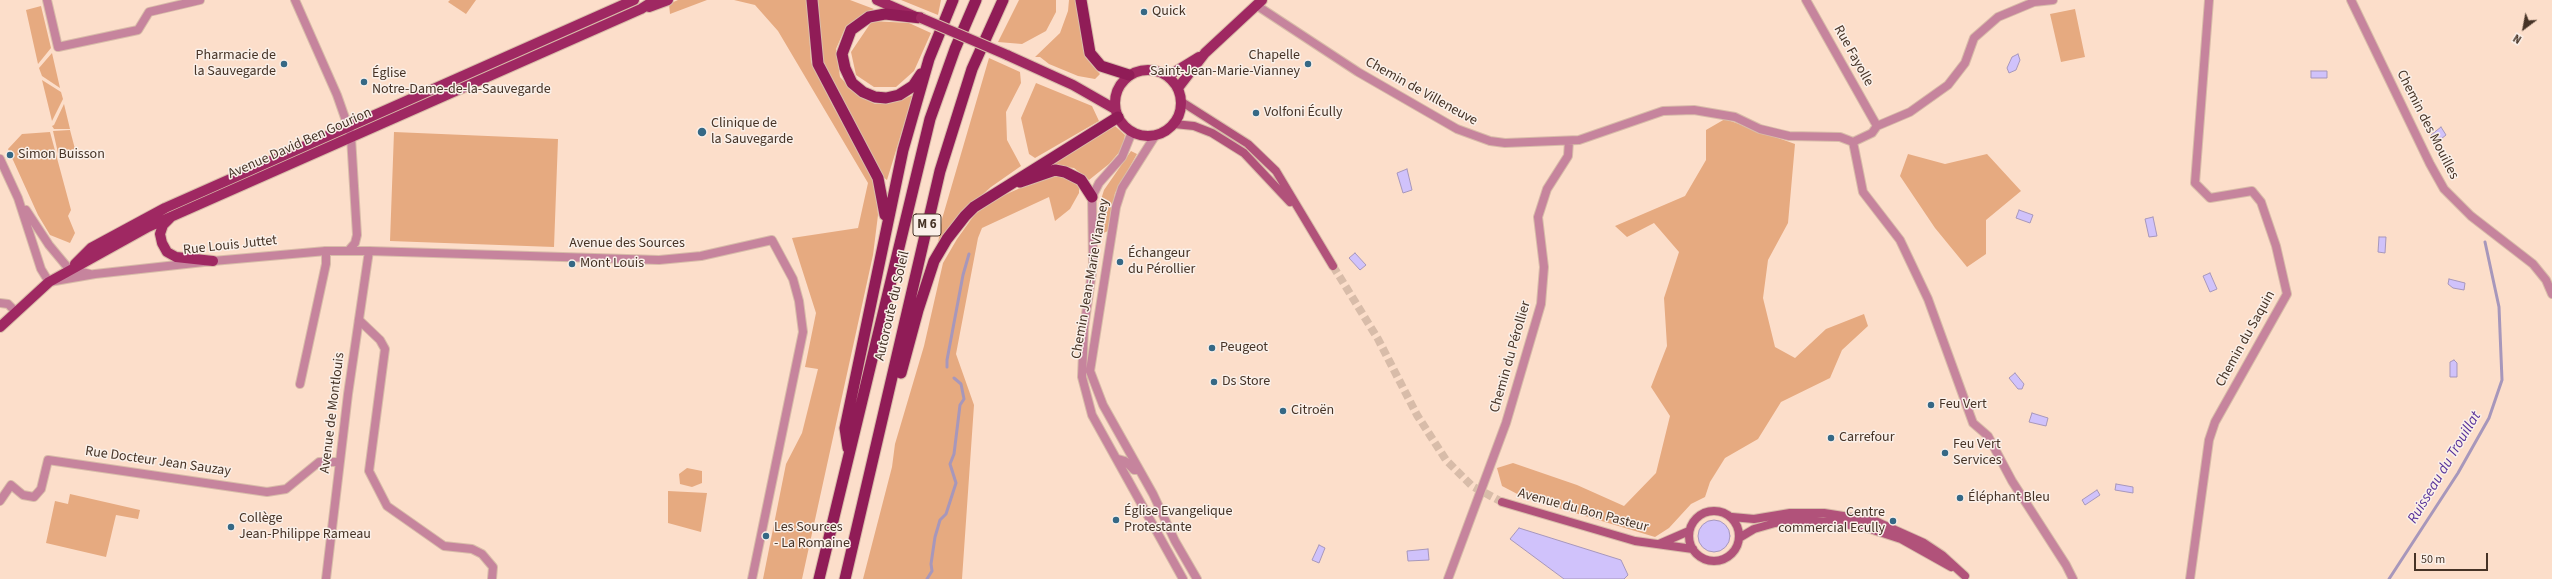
<!DOCTYPE html>
<meta charset="utf-8">
<style>
body{margin:0}
#map{position:relative;width:2552px;height:579px;overflow:hidden;background:#fcdeca;font-family:"Source Sans 3",sans-serif}
canvas{display:block}
.north{position:absolute;left:2504px;top:8px;width:40px;height:40px;-webkit-text-stroke:3px #faf0e9;paint-order:stroke;rotate:212deg;font-size:11px;font-weight:700;line-height:16px;text-align:center;color:#463326}
.north::after{content:'';display:block;margin:auto;width:14px;height:18px;background:#463326;clip-path:polygon(50% 0,100% 100%,50% 72%,0 100%)}
.scale{position:absolute;left:2414px;top:553px;width:74px;height:18px;box-sizing:border-box;border:2px solid #463326;border-top:0;padding-left:5px;font-size:12px;line-height:14px;white-space:nowrap;color:#463326;-webkit-text-stroke:3px #faf0e9;paint-order:stroke}
</style>
<div id="map">
<canvas width="2552" height="579"></canvas>
<div class="north">N</div>
<div class="scale">50 m</div>
</div>
<script>
const ctx = document.querySelector('canvas').getContext('2d');
ctx.lineJoin = 'round';
function paint(path, color) {
  ctx.fillStyle = color;
  ctx.fill(path, 'evenodd');
}
function poly(rows) {
  const path = new Path2D();
  for (const r of rows) {
    if (r.length === 3) {
      path.moveTo(r[0] + r[2], r[1]);
      path.arc(r[0], r[1], r[2], 0, 2 * Math.PI);
      continue;
    }
    path.moveTo(r[0], r[1]);
    for (let i = 2; i < r.length; i += 2) path.lineTo(r[i], r[i + 1]);
  }
  return path;
}
function stroke(path, color, width, dash) {
  ctx.strokeStyle = color;
  ctx.lineWidth = width;
  ctx.lineCap = dash ? 'butt' : 'round';
  ctx.setLineDash(dash || []);
  ctx.stroke(path);
}
function write(font, color, halo, rows, align = 'center') {
  ctx.font = font + ' "Source Sans 3",sans-serif';
  ctx.lineWidth = 3;
  ctx.setLineDash([]);
  ctx.textBaseline = 'middle';
  ctx.strokeStyle = halo;
  ctx.fillStyle = color;
  for (const [text, x, y, turn = 0] of rows) {
    ctx.save();
    ctx.translate(x, y);
    ctx.rotate((+turn || 0) * Math.PI / 180);
    ctx.textAlign = isNaN(turn) ? turn : align;
    if (halo) ctx.strokeText(text, 0, 0);
    ctx.fillText(text, 0, 0);
    ctx.restore();
  }
}
const green = poly([
 [450,0,476,0,466,14,448,2],
 [678,0,707,0,670,14,669,4],
 [734,0,807,0,811,62,834,108,865,160,876,189,878,215,873,255,802,579,763,579,786,464,802,433,818,369,805,367,816,313,792,238,858,228,868,183,778,31,755,5],
 [816,0,850,0,874,9,846,26,836,49,840,77,855,93,875,104,898,101,913,95,887,180,883,177,822,62],
 [901,0,941,0,938,15],
 [1019,0,1056,0,1056,12,1046,31,1022,44,998,42],
 [1069,0,1076,0,1083,49,1086,58,1100,74,1095,79,1078,76,1049,64,1040,57,1035,57,1060,33,1068,11],
 [41,6,51,48,38,64,26,10],
 [2075,9,2085,57,2061,62,2050,14],
 [872,21,909,23,931,33,914,71,896,87,874,87,856,75,851,52],
 [52,53,60,88,42,76,39,68],
 [989,58,1020,72,1021,83,1006,112,1007,140,1021,166,991,187,955,219,938,243,942,219],
 [42,80,61,92,63,99,52,121],
 [1036,83,1092,106,1099,121,1035,158,1029,154,1021,118],
 [64,104,70,129,54,129,52,126,54,125],
 [1725,119,1795,144,1788,223,1768,260,1763,298,1775,347,1795,358,1826,329,1864,314,1868,326,1842,350,1830,378,1781,402,1758,439,1725,458,1710,482,1705,497,1691,504,1669,528,1655,537,1525,498,1502,486,1497,468,1513,463,1577,485,1624,506,1656,473,1670,416,1651,387,1667,346,1664,298,1679,252,1654,223,1627,237,1615,226,1685,196,1706,160,1706,130],
 [1115,126,1125,135,1122,149,1109,164,1089,180,1074,168,1052,165],
 [70,130,75,149,58,153,53,131],
 [50,132,71,210,68,216,75,233,70,243,50,235,38,215,8,149,22,134],
 [394,132,558,139,554,247,390,241],
 [1131,151,1137,154,1115,193,1108,231,1099,235,1099,206,1104,190],
 [1908,154,1945,164,1987,154,2021,191,1986,220,1986,254,1967,267,1935,228,1900,176],
 [1056,175,1073,180,1079,185,1079,193,1070,209,1055,221,1049,197,982,228,978,238,956,354,974,405,962,579,863,579,892,467,895,444,924,346,943,263,957,239,975,214,1000,197,1045,177],
 [687,468,702,471,702,483,692,487,680,484,679,474],
 [668,491,707,493,701,532,668,523],
 [70,494,140,510,138,519,116,515,106,557,46,543,55,501,68,504]
]);
const water = poly([
 [2018,54,2020,60,2016,70,2009,73,2007,68,2012,57,2018,54],
 [2311,71,2327,71,2327,78,2311,78,2311,71],
 [2441,127,2446,135,2436,143,2431,135,2441,127],
 [1407,169,1412,190,1403,193,1397,173,1407,169],
 [2019,210,2033,215,2030,223,2016,218,2019,210],
 [2153,217,2157,236,2149,237,2145,219,2153,217],
 [2379,237,2386,237,2385,253,2378,252,2379,237],
 [1355,253,1366,265,1360,270,1349,258,1355,253],
 [2210,273,2217,289,2210,292,2203,276,2210,273],
 [2449,279,2465,283,2464,290,2453,288,2448,284,2449,279],
 [2454,360,2457,363,2457,377,2450,377,2450,362,2454,360],
 [2015,373,2024,384,2022,389,2018,389,2009,378,2015,373],
 [2032,413,2048,418,2046,426,2029,422,2032,413],
 [2116,484,2133,487,2133,493,2115,490,2116,484],
 [2097,490,2100,495,2085,505,2082,500,2097,490],
 [1714,536,16],
 [1519,528,1621,560,1628,575,1624,579,1564,579,1510,539,1519,528],
 [1319,545,1325,548,1319,563,1312,560,1319,545],
 [1428,549,1429,560,1408,561,1407,551,1428,549]
]);
const stream = poly([
 [947,367,947,360,963,275,969,254],
 [927,579,932,571,931,564,935,537,940,520,946,514,956,483,950,464,954,454,960,405,964,399,961,384,954,378],
 [2389,579,2458,473,2489,418,2502,380,2499,307,2485,242]
]);
const secondaryTunnel = poly([
 [1333,266,1378,339,1417,415,1446,460,1472,486,1502,502]
]);
const minor = poly([
 [47,0,58,47,138,30,149,12,200,0],
 [1806,0,1877,126],
 [2351,0,2430,164,2444,189,2471,216,2533,264,2546,280,2552,294],
 [1256,5,1358,72,1457,129,1490,141,1505,143,1579,140,1663,111,1694,110,1735,117,1760,129,1789,136,1840,137,1853,142,1872,133,1877,126,1910,112,1948,85,1965,63,1974,38,1998,17,2034,2,2053,0],
 [1853,142,1863,192,1900,240,1928,299,1973,423,1988,436,2012,481,2066,565,2073,579],
 [349,250,355,243,357,235,351,137],
 [369,251,659,260,701,256,772,240,793,279,799,301,803,332,752,579],
 [0,303,8,304,16,312],
 [359,320,380,340,385,349,369,471,387,506,444,546,472,549,482,554,493,567,492,579],
 [300,384,326,264,326,251],
 [0,501,11,485,23,495,34,497,41,489,48,460,267,492,286,489,319,462,339,462],
 [1448,579,1506,423,1541,304,1544,267,1538,217,1547,189,1568,156,1569,141],
 [2190,579,2209,440,2215,422,2287,294,2276,246,2261,202,2252,191,2210,198,2195,183,2209,0]
]);
const tertiary = poly([
 [295,0,337,95,350,132],
 [1132,132,1122,157,1099,183,1092,197,1093,265,1084,328,1082,377,1092,415,1183,579],
 [1155,136,1122,188,1116,207,1090,371,1103,405,1153,494,1175,541,1197,579],
 [0,159,18,198,41,269,49,282,95,274,213,261,326,251,369,251,348,394,326,579],
 [26,210,49,245,69,269,90,274],
 [1118,459,1125,461,1134,470,1139,470]
]);
const secondary = poly([
 [1182,102,1248,144,1276,171,1333,266],
 [1174,124,1194,126,1212,133,1244,153,1290,202],
 [1502,502,1635,541,1693,549],
 [1714,536,25],
 [1732,517,1754,519,1790,513,1824,513,1875,521,1924,543,1942,555,1965,576],
 [1739,538,1754,529,1775,523,1798,520,1835,522,1870,529,1901,539,1951,567],
 [1659,544,1689,531]
]);
const primary = poly([
 [877,0,914,16],
 [649,7,668,0],
 [1007,55,1073,85,1115,109],
 [1148,103,33],
 [1168,76,1199,57],
 [1178,88,1205,53,1262,0],
 [170,218,163,225,160,234,162,243,167,252,176,257,213,261],
 [75,264,91,248,165,208,634,0],
 [0,327,49,282,148,227,641,9,655,0]
]);
const trunk = poly([
 [812,0,818,64,878,178,885,215],
 [1081,0,1090,53,1101,66,1129,75],
 [921,18,885,14,869,17,851,30,842,54,845,68,852,83,863,92,875,97,886,98,899,95,913,86,921,74],
 [1020,182,1055,170,1065,172,1081,180,1092,197],
 [901,373,918,310,934,261,947,239,965,216,974,207,1118,117],
 [848,448,845,428,903,150,929,59,953,0],
 [819,579,930,119,955,49,976,0],
 [845,579,940,171,972,69,1003,0]
]);
const primaryBridge = poly([
 [921,18,1007,55]
]);
const markers = [
 [1144,12,4,"#356885"],
 [284,64,4,"#356885"],
 [1308,64,4,"#356885"],
 [364,82,4,"#356885"],
 [1256,113,4,"#356885"],
 [702,132,5,"#356885"],
 [10,155,4,"#356885"],
 [1120,262,4,"#356885"],
 [572,264,4,"#356885"],
 [1212,348,4,"#356885"],
 [1214,382,4,"#356885"],
 [1931,405,4,"#356885"],
 [1283,411,4,"#356885"],
 [1831,438,4,"#356885"],
 [1945,453,4,"#356885"],
 [1960,498,4,"#356885"],
 [1116,520,4,"#356885"],
 [1893,521,4,"#356885"],
 [231,527,4,"#356885"],
 [766,536,4,"#356885"]
];
const shields = [
 [927,225,28]
];
const shieldNames = [
 ["M 6",927,225]
];
const poiNames = [
 ["Quick",1152,12],
 ["Pharmacie de",276,56,"right"],
 ["la Sauvegarde",276,72,"right"],
 ["Chapelle",1300,56,"right"],
 ["Saint-Jean-Marie-Vianney",1300,72,"right"],
 ["Église",372,74],
 ["Notre-Dame-de-la-Sauvegarde",372,90],
 ["Volfoni Écully",1264,113],
 ["Clinique de",711,124],
 ["la Sauvegarde",711,140],
 ["Simon Buisson",18,155],
 ["Échangeur",1128,254],
 ["du Pérollier",1128,270],
 ["Mont Louis",580,264],
 ["Peugeot",1220,348],
 ["Ds Store",1222,382],
 ["Feu Vert",1939,405],
 ["Citroën",1291,411],
 ["Carrefour",1839,438],
 ["Feu Vert",1953,445],
 ["Services",1953,461],
 ["Éléphant Bleu",1968,498],
 ["Église Evangelique",1124,512],
 ["Protestante",1124,528],
 ["Centre",1885,513,"right"],
 ["commercial Ecully",1885,529,"right"],
 ["Collège",239,519],
 ["Jean-Philippe Rameau",239,535],
 ["Les Sources",774,528],
 ["- La Romaine",774,544]
];
const streetNames = [
 ["Rue Fayolle",1853,56,61],
 ["Chemin de Villeneuve",1421,92,29],
 ["Chemin des Mouilles",2427,125,63],
 ["Avenue David Ben Gourion",300,144,-24],
 ["Avenue des Sources",627,244],
 ["Rue Louis Juttet",230,246,-6],
 ["Chemin Jean-Marie Vianney",1091,279,-80],
 ["Autoroute du Soleil",893,306,-77],
 ["Chemin du Saquin",2246,339,-61],
 ["Chemin du Pérollier",1511,357,-74],
 ["Avenue de Montlouis",333,413,-83],
 ["Rue Docteur Jean Sauzay",158,462,8],
 ["Avenue du Bon Pasteur",1583,511,15]
];
const waterNames = [
 ["Ruisseau du Trouillat",2445,468,-59]
];
paint(green, '#e6aa80');
paint(water, '#d0c2fb');
stroke(water, '#a797bb', 1);
stroke(stream, '#a797bb', 3);
stroke(secondaryTunnel, '#d8bca9', 8, [8, 4]);
stroke(minor, '#d8bca9', 10);
stroke(tertiary, '#d8bca9', 10);
stroke(secondary, '#d8bca9', 10);
stroke(primary, '#d8bca9', 12);
stroke(trunk, '#d8bca9', 13);
stroke(minor, '#c6849d', 8);
stroke(tertiary, '#c6849d', 8);
stroke(secondary, '#b1527a', 8);
stroke(primary, '#9f2862', 10);
stroke(trunk, '#901c57', 11);
stroke(primaryBridge, '#d8bca9', 12, []);
stroke(primaryBridge, '#9f2862', 10);
for (const [x, y, r, color] of markers) {
  const dot = new Path2D();
  dot.arc(x, y, r, 0, 2 * Math.PI);
  ctx.fillStyle = color;
  ctx.fill(dot);
  stroke(dot, '#faf0e9', 1.5);
}
for (const [x, y, w] of shields) {
  const box = new Path2D();
  box.roundRect(x - w / 2, y - 11, w, 22, 3);
  ctx.fillStyle = '#faf0e9';
  ctx.fill(box);
  stroke(box, '#463326', 1);
}
write('bold 13px', '#463326', null, shieldNames);
write('14px', '#463326', '#faf0e9', poiNames, 'left');
write('14px', '#463326', '#faf0e9', streetNames);
write('italic 15px', '#57319a', '#faf0e9', waterNames);
</script>
